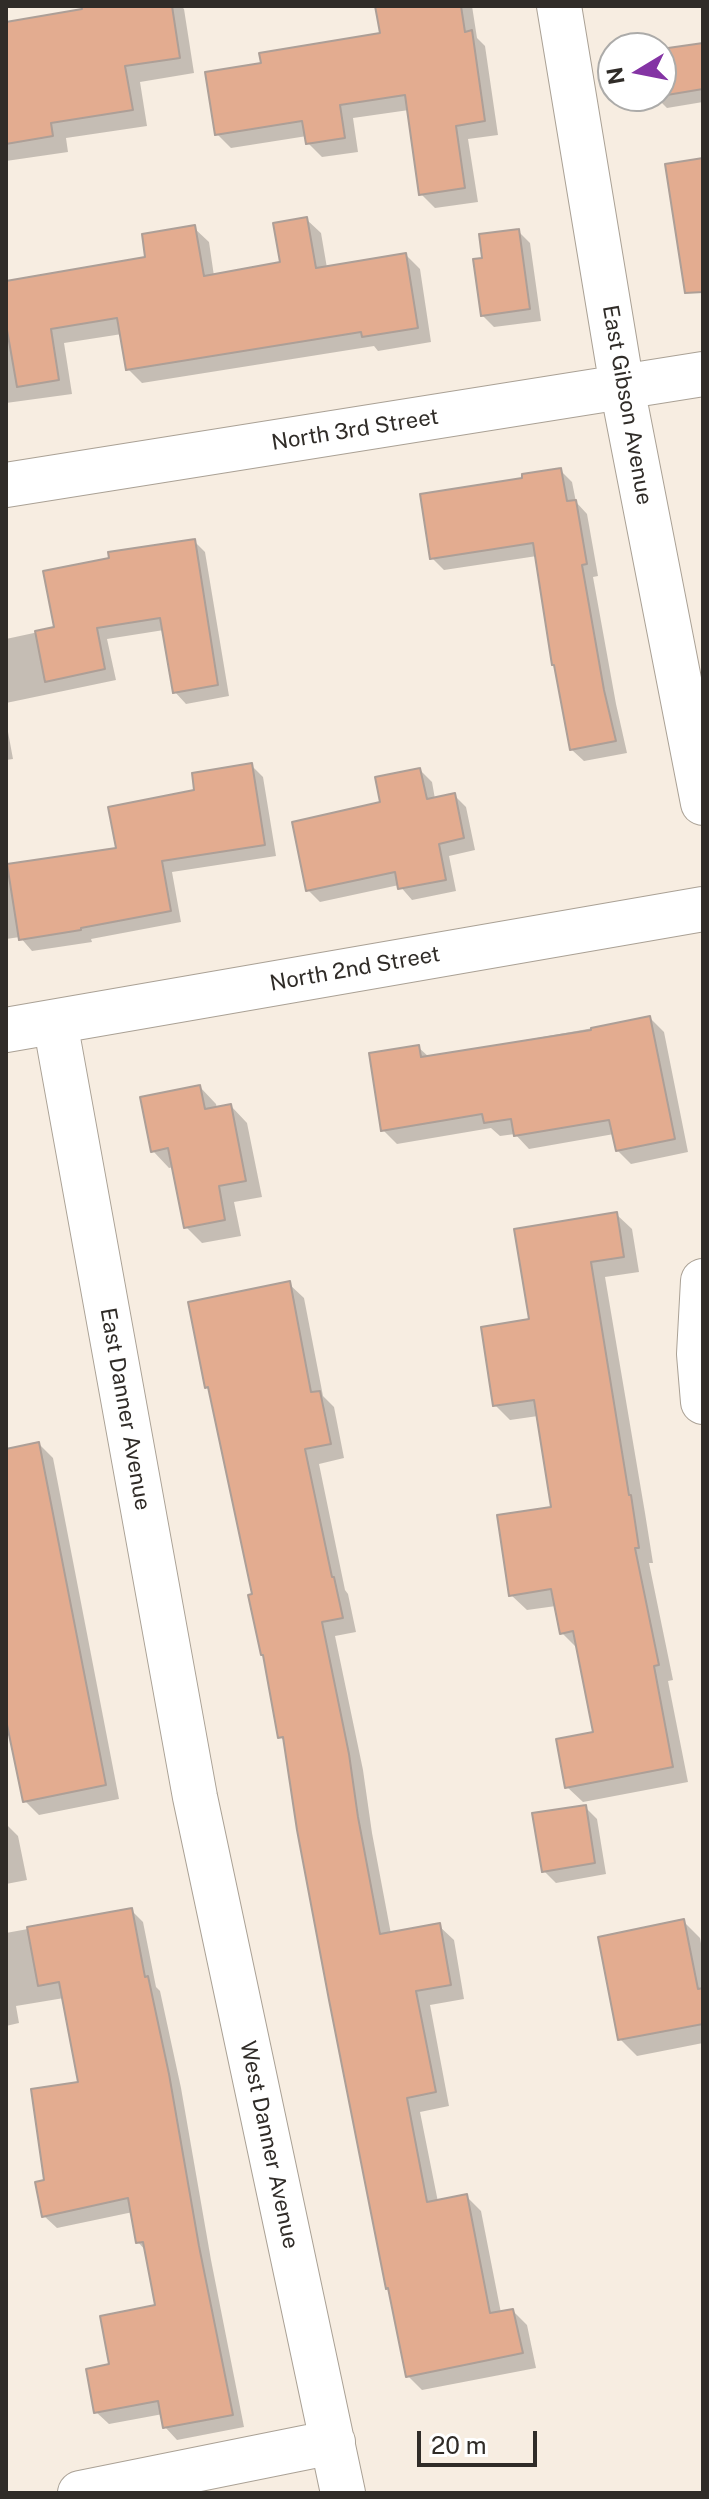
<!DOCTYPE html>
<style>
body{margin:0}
#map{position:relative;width:709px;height:2499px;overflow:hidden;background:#f7ede1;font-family:"Public Sans",sans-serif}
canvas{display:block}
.frame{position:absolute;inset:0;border:8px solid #302c28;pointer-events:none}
.north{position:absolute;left:597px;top:32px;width:80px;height:80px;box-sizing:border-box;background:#fff;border:2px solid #acaba9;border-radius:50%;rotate:260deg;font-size:22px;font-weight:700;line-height:32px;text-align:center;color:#302c28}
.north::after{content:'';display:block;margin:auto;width:28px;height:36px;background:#8434a4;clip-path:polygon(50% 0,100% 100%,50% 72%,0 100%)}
.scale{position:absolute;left:417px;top:2431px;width:120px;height:36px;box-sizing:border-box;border:4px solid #302c28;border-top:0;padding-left:10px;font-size:24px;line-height:28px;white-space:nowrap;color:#302c28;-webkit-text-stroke:6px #fff;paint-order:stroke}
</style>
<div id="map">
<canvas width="709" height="2499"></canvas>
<div class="frame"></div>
<div class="north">N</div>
<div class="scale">20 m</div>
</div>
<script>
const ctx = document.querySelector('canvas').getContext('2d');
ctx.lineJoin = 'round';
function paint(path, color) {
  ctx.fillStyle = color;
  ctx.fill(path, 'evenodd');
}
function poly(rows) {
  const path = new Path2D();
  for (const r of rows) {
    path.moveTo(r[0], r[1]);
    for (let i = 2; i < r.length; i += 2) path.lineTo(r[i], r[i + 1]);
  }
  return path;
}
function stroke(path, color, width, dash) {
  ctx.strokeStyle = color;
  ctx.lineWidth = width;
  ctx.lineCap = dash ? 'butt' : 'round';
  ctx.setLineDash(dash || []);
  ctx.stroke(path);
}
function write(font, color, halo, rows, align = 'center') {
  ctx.font = font + ' "Public Sans",sans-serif';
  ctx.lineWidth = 8;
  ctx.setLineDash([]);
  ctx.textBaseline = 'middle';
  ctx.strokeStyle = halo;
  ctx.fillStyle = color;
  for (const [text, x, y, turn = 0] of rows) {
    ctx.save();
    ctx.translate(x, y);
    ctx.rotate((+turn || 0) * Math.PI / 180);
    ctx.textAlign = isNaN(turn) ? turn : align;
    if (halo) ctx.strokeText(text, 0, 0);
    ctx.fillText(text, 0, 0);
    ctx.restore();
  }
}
const shadow = poly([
 [88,6,181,6,184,9,194,73,140,82,147,126,66,138,68,152,6,161,6,24,84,11],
 [377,6,472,6,477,38,485,46,498,135,468,139,478,202,435,208,421,194,409,110,353,118,358,152,322,157,308,143,307,136,231,148,217,134,263,64,382,35],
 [703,48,703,102,667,108,655,96,661,96,661,51],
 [306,219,321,233,327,268,406,255,420,269,431,342,378,351,374,346,142,383,128,369,122,334,64,343,72,394,6,403,6,283,148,259,194,228,209,242,214,276,283,264],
 [518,231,530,243,541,321,494,327,482,315,485,259],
 [560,470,572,482,576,502,587,514,598,576,593,577,616,704,627,753,584,761,572,750,556,667,553,664,537,556,444,570,432,558,525,480],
 [194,541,205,552,229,696,186,704,175,692,164,630,107,639,116,680,6,703,6,639,57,628],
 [6,721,13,759,6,760],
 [252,766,263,777,276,856,172,872,181,922,91,939,92,942,32,951,20,937,6,939,6,868,119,850,197,792],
 [420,770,432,782,435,799,454,795,466,807,475,850,449,856,456,891,412,900,399,885,320,902,308,890,383,804],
 [650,1018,664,1032,688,1152,631,1164,617,1150,614,1134,529,1149,515,1134,500,1136,491,1128,397,1144,383,1130,418,1047,429,1057],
 [200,1087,216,1104,217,1109,231,1106,247,1123,262,1197,234,1202,241,1236,202,1243,186,1227,174,1167,169,1168,153,1151],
 [616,1214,632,1229,639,1272,605,1277,645,1513,653,1563,649,1563,673,1680,668,1681,688,1782,583,1802,567,1787,596,1734,577,1648,562,1633,556,1606,527,1610,511,1595,553,1509,538,1416,510,1420,495,1405,531,1321],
 [289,1284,304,1298,323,1396,334,1407,344,1458,319,1464,345,1590,348,1594,356,1632,335,1636,363,1770,372,1833,391,1934,439,1926,454,1940,464,1999,430,2005,449,2106,420,2112,438,2202,466,2196,481,2211,501,2313,513,2311,527,2325,536,2368,422,2390,408,2376,390,2291,387,2288,286,1742,280,1737,254,1595,212,1392,206,1387],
 [39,1444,53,1458,119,1799,39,1815,25,1801,11,1735,6,1736,6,1451],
 [585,1807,597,1819,606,1874,556,1883,544,1871],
 [6,1824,18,1836,27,1880,6,1884],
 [131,1910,143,1922,156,1987,160,1991,181,2088,211,2260,244,2427,177,2440,165,2427,163,2414,109,2424,96,2412,111,2366,158,2307,146,2251,138,2242,133,2212,57,2228,44,2216,46,2182,81,2084,64,1998,16,2006,19,2023,6,2026,6,1933],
 [683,1921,700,1938,703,1954,703,2043,637,2056,620,2039]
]);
const building = poly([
 [81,6,172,6,180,58,125,66,133,110,51,123,53,136,6,144,6,22,82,9,81,6],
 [375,6,461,6,465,32,472,30,485,121,456,126,465,188,419,195,405,95,340,105,345,138,306,144,302,121,215,135,205,72,261,63,259,53,380,33,375,6],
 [703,43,703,89,661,96,661,49,703,43],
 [703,158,703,292,685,293,665,164,703,158],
 [307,217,316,268,406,253,418,328,362,337,361,332,126,370,117,318,51,329,59,380,17,387,6,324,6,281,145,257,142,234,195,225,204,276,280,262,273,223,307,217],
 [519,229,530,309,481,316,473,259,482,258,479,234,519,229],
 [561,468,567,501,576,500,587,564,582,565,604,690,616,741,570,750,554,665,552,665,533,543,430,559,420,494,522,478,522,474,561,468],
 [195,539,218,685,173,693,160,618,97,628,105,669,45,682,35,631,54,627,43,571,109,558,108,552,195,539],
 [252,763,265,845,162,861,171,911,81,928,81,930,19,940,7,864,116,848,108,807,194,790,192,773,252,763],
 [420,768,427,799,455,793,464,838,439,844,446,880,398,889,395,872,306,891,292,822,380,802,375,777,420,768],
 [650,1016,675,1139,616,1151,609,1120,514,1136,511,1119,484,1123,482,1114,381,1131,369,1053,419,1045,421,1057,591,1030,591,1028,650,1016],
 [200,1085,205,1109,231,1104,246,1181,219,1186,225,1220,184,1228,168,1148,151,1152,140,1097,200,1085],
 [617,1212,624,1257,591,1262,629,1495,631,1495,639,1548,635,1548,659,1665,654,1666,673,1767,565,1788,556,1739,593,1732,573,1631,560,1634,551,1589,509,1596,497,1515,551,1507,534,1400,493,1406,481,1327,529,1319,514,1229,617,1212],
 [290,1281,311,1392,320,1391,331,1444,305,1449,332,1577,334,1577,343,1618,322,1622,349,1754,358,1817,380,1934,440,1923,451,1985,416,1991,436,2092,407,2098,427,2202,467,2194,490,2313,513,2309,523,2353,406,2377,388,2288,386,2289,329,2000,297,1830,283,1737,278,1738,263,1655,261,1655,248,1595,252,1594,208,1387,205,1388,188,1302,290,1281],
 [39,1442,106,1785,23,1802,6,1720,6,1449,39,1442],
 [586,1805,595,1863,542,1872,532,1813,586,1805],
 [132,1908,145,1977,148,1976,169,2074,199,2246,233,2415,163,2428,158,2401,94,2413,86,2369,109,2364,100,2316,155,2305,143,2242,136,2243,128,2198,42,2217,35,2182,44,2180,31,2089,78,2082,59,1982,38,1986,27,1927,132,1908],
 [684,1919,698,1989,703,1988,703,2024,618,2040,598,1937,684,1919]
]);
const minor = poly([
 [559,6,622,387,703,803],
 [6,485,703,374],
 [55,1022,195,1797,343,2493],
 [6,1030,703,909],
 [703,1281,699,1354,703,1402],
 [80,2493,333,2442]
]);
const streetNames = [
 ["East Gibson Avenue",627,405,80],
 ["North 3rd Street",355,430,-9],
 ["North 2nd Street",355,969,-10],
 ["East Danner Avenue",125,1409,80],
 ["West Danner Avenue",269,2145,78]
];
paint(shadow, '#0003');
paint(building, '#e3ac90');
stroke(building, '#ad9f97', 2);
stroke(minor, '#aaa195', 46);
stroke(minor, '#fff', 44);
write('22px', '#302c28', '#fff', streetNames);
</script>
